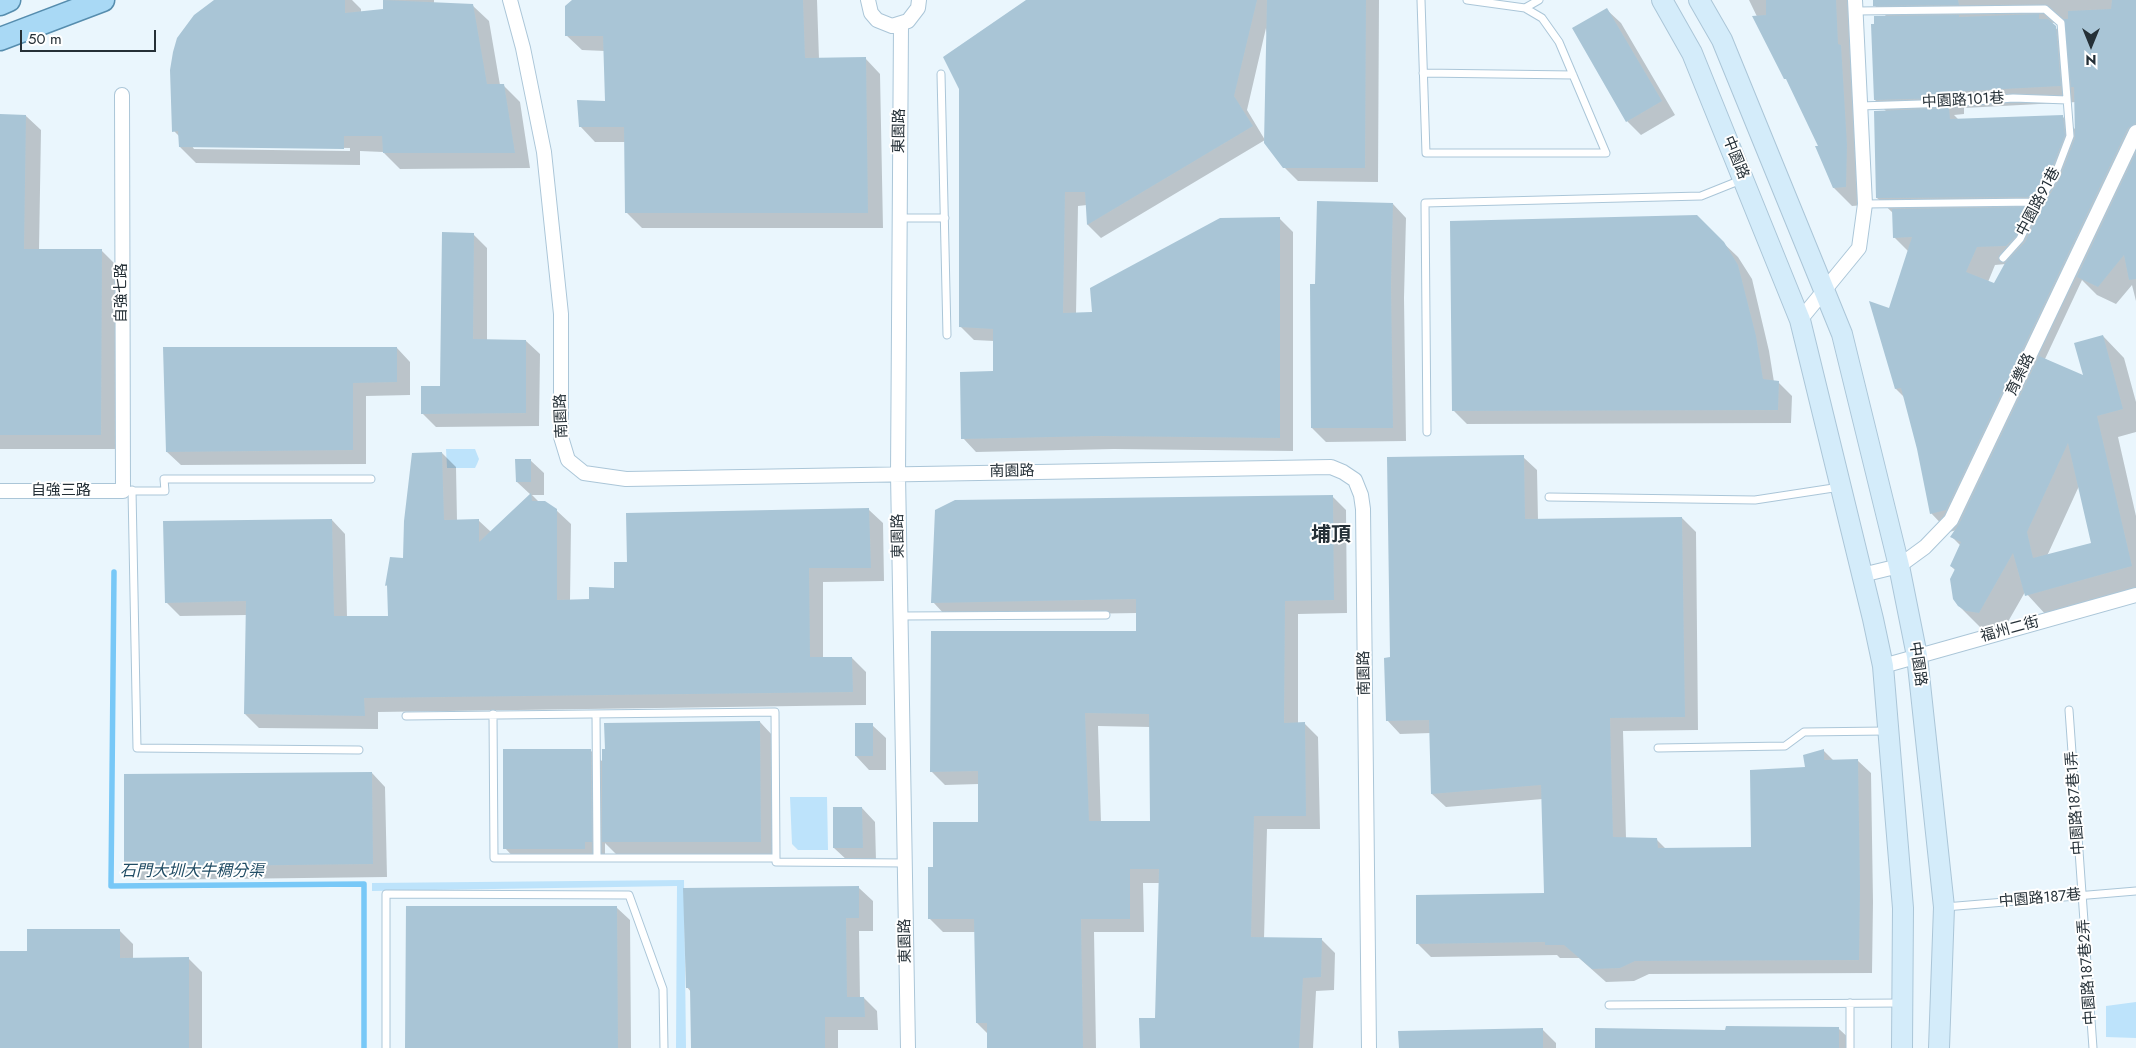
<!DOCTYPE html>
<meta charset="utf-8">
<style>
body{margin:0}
#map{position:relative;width:2136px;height:1048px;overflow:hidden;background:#eaf6fd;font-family:Jost,sans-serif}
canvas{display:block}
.north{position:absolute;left:2066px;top:20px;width:50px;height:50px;-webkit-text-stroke:4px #fff;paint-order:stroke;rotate:180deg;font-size:14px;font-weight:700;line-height:20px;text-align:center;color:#253037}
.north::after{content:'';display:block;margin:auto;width:18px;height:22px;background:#253037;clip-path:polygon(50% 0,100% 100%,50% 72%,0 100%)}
.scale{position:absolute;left:20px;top:30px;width:136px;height:22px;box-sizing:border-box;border:2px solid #253037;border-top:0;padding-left:6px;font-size:15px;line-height:18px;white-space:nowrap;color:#253037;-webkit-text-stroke:4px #fff;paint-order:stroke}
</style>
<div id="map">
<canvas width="2136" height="1048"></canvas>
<div class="north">N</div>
<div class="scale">50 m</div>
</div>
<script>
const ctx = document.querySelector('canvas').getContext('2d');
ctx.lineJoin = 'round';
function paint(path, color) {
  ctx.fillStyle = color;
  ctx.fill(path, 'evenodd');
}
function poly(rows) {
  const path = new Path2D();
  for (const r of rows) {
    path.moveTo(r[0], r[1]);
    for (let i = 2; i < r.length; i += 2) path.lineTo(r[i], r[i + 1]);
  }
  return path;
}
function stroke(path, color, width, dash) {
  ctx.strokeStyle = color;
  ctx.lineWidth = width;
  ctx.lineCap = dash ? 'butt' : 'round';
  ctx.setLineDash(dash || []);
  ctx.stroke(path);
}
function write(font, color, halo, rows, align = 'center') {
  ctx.font = font + ' Jost,"Noto Sans TC",sans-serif';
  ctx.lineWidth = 4;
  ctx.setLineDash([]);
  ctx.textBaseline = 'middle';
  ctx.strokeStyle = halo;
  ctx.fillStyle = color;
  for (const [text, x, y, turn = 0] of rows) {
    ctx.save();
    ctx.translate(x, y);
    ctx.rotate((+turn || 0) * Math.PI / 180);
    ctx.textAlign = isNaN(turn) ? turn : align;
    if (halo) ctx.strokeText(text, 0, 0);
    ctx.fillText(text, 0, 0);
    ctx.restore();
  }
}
const green = poly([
 [446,449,475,449,479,459,477,464,475,468,447,468],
 [790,797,827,797,828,850,798,850,792,844],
 [684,880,686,1048,676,1048,677,886,372,891,372,883],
 [2136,1002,2136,1038,2106,1037,2106,1006]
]);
const shadow = poly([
 [217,0,352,0,361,9,361,13,384,11,384,0,434,0,434,5,472,5,489,21,500,85,503,85,520,102,530,168,400,169,383,152,360,151,360,165,196,163,180,147,180,137,174,131],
 [192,146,350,148,350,151,194,149],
 [574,0,817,0,819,59,865,58,880,74,883,228,642,228,626,212,625,142,595,142,580,126,606,102,605,51,582,50,566,35],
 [1028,0,1379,0,1378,182,1298,181,1284,167,1266,28,1247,110,1265,140,1101,238,1088,225,1087,205,1078,206,1076,314,1093,313,1280,219,1293,232,1293,451,1114,449,976,452,963,438,994,372,994,341,974,340,960,326],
 [1749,0,1853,0,1864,205,1852,206,1834,188,1820,147],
 [1874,0,2136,0,2136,301,2132,285,2116,304,2097,295,2082,280,2045,359,2084,378,2103,336,2124,358,2136,402,2136,432,2118,437,2136,516,2136,592,2047,616,2025,592,2001,634,1981,628,1959,606,1956,571,1951,566,1961,546,1952,537,1957,530,1949,532,1931,513,1918,449,1904,397,1896,389,1890,309,1909,252,1894,237,1893,213,1877,198,1887,112,1875,100,1876,25,1887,17,1874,5],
 [2068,22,2069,40,2050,23],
 [2077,102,2076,130,2062,116,1959,120,1954,115,1964,114,1964,108],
 [2032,212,2041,212,2038,218],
 [2006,264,1994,284,1988,282,1995,265],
 [2079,486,2093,544,2047,556],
 [1607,10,1621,23,1675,115,1641,135,1627,121,1573,28],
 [0,115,26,116,41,130,39,250,101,250,116,265,115,449,0,449],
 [1393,204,1406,218,1404,298,1406,441,1326,442,1312,428,1316,285],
 [1696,217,1738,257,1752,279,1769,351,1774,382,1778,382,1792,396,1791,423,1467,424,1454,411],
 [473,234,487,248,487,341,526,341,540,354,539,426,436,427,422,413,442,387],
 [397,348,410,362,410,395,366,396,366,464,181,465,167,452],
 [442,453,456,467,457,521,478,520,491,532,531,495,517,482,530,460,544,473,544,495,532,495,540,503,556,510,571,524,570,601,591,600,616,589,628,564,869,510,883,523,884,581,823,582,823,659,852,658,866,672,866,705,378,712,378,729,259,728,245,714,247,615,180,616,166,602,332,520,345,534,347,617,389,617,389,588,386,585,404,559],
 [1523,457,1537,470,1538,520,1682,518,1696,532,1698,730,1623,731,1626,838,1657,840,1666,849,1752,848,1806,768,1824,751,1834,761,1857,760,1871,773,1873,902,1872,973,1649,974,1634,981,1606,982,1579,958,1560,958,1557,955,1431,957,1418,944,1545,894,1543,799,1446,807,1432,794,1431,733,1400,734,1387,720,1392,659],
 [1332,496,1346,510,1347,613,1298,614,1298,724,1305,724,1318,737,1320,829,1267,829,1264,939,1321,939,1335,953,1334,990,1316,991,1313,1048,1141,1048,1156,1019,1160,883,1143,883,1144,932,1094,932,1096,1048,988,1048,988,1034,977,1023,975,932,943,932,929,918,934,869,979,823,979,784,945,785,931,771,1137,632,1138,613,946,616,933,602],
 [1098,726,1150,727,1151,822,1101,823],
 [760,722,773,736,774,855,617,855,605,843,605,855,598,855,598,862,518,862,505,848,590,750,603,762],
 [872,725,886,738,886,770,869,770,856,756],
 [372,773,385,787,387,877,139,880,126,866],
 [862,808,875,822,876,861,848,861,834,848],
 [859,888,873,901,873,931,859,931,860,998,864,998,877,1011,878,1030,838,1030,838,1048,693,1048,691,992,687,987],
 [616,907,630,920,631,1048,406,1048],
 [119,930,133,944,133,959,189,959,202,972,202,1048,0,1048,0,953,28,953],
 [1542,1029,1556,1043,1556,1048,1400,1048],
 [1839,1029,1853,1042,1852,1048,1596,1048,1727,1031]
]);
const stream = poly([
 [114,572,111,886,364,884,364,1048]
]);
const building = poly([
 [214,0,345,0,345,13,383,9,383,0,473,4,487,84,504,84,515,153,383,153,382,136,344,136,344,149,179,147,178,131,172,132,170,70,173,52,177,38,194,15],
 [572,0,803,0,805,58,866,57,868,213,625,213,624,127,579,127,577,100,605,101,603,36,565,36,565,6],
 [1026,0,1257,0,1234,96,1253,126,1087,225,1085,192,1065,192,1063,313,1092,312,1090,288,1220,218,1280,217,1280,438,1099,436,961,439,960,372,993,371,993,329,959,327,959,89,943,57],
 [1267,0,1366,0,1365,168,1283,168,1264,143],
 [1766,0,1836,0,1838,44,1841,45,1847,145,1846,187,1833,188,1815,146,1818,146,1786,79,1784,79,1752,16,1766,15],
 [1873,0,1958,0,1959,5,1873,6],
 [2112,0,2136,0,2136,123,2128,128,1946,510,1930,514,1917,449,1901,388,1895,389,1869,301,1889,308,1912,237,1893,238,1892,209,2029,207,2016,236,2006,246,1977,247,1966,272,1994,283,2005,263,2025,242,2043,205,2059,180,2075,138,2074,87,2071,87,2064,19,2068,19,2068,11,2111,9],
 [1607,8,1662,101,1626,122,1572,28],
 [2039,14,2039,19,2048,19,2056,26,2061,86,1947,92,1948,98,1874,100,1871,24,1874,24,1874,16,1959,15,1959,17],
 [1949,108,1950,119,2063,115,2065,135,2049,176,2035,197,1876,198,1874,111],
 [0,114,26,115,24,249,102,249,101,435,0,435],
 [2136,152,2136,279,2129,280,2124,255,2098,287,2077,277],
 [1317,201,1393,203,1391,284,1393,428,1311,428,1310,284,1315,284],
 [1697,215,1724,242,1738,265,1756,336,1763,379,1779,381,1778,410,1452,411,1450,221],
 [442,232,474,233,473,339,526,340,526,413,421,414,421,386,440,386],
 [2103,335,2123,409,2097,416,2132,566,2025,596,2013,553,1979,613,1966,611,1958,606,1953,599,1950,579,1955,569,1950,566,1961,542,1950,537,1959,524,2039,356,2083,375,2074,343],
 [2068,443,2091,543,2033,558,2027,532],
 [163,347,397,347,397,382,353,383,353,450,166,452],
 [442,452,444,520,479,519,479,542,531,493,532,501,545,501,557,509,557,600,589,599,589,587,614,588,614,562,627,562,626,513,869,508,871,568,809,568,810,657,852,657,853,692,364,698,365,716,244,714,246,601,165,603,163,521,332,519,334,616,388,616,387,585,385,586,390,557,403,558,404,521,412,453],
 [1524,455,1525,519,1682,517,1685,717,1610,718,1613,837,1657,838,1658,848,1751,847,1750,770,1805,767,1803,755,1824,749,1824,760,1858,759,1860,887,1859,960,1635,961,1620,968,1592,969,1564,945,1545,945,1545,942,1416,944,1416,895,1544,893,1541,785,1431,794,1429,720,1386,721,1384,658,1390,657,1387,457],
 [515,459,531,459,531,482,516,482],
 [1333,495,1334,600,1285,601,1284,723,1305,722,1306,816,1254,816,1251,937,1322,938,1321,977,1303,978,1299,1048,1140,1048,1139,1018,1155,1018,1159,869,1130,869,1130,919,1081,919,1083,1048,987,1048,987,1023,976,1023,974,919,928,919,928,867,933,867,933,822,978,822,978,771,930,772,931,631,1136,631,1136,599,931,603,935,510,955,500],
 [1085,713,1149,714,1150,821,1089,821],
 [760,721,761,842,602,842,602,749,605,749,604,723],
 [855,723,873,723,873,756,855,756],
 [503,749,591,749,592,842,585,842,585,849,503,849],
 [372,772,373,864,124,867,124,774],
 [833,807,862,807,863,848,833,848],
 [859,886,859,918,846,918,847,997,864,997,865,1017,825,1017,825,1048,691,1048,690,988,686,988,683,888],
 [406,906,617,906,618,1048,405,1048],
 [27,929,120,929,120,958,189,957,189,1048,0,1048,0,951,27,951],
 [1726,1026,1839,1027,1839,1048,1595,1048,1595,1028,1725,1030],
 [1543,1028,1543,1048,1399,1048,1398,1031]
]);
const service = poly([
 [1421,0,1426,153,1606,153,1559,42,1542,18,1525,8,1467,0],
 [1525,8,1539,0],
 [1856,11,2045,9,2061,23,2070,136,2054,178,2038,202,2020,239,2003,258],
 [1423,73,1573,75],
 [941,74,947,335],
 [1860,106,1951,103,2013,98,2067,100],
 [1865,204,2038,202],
 [899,218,945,218],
 [1427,432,1425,203,1701,196,1741,180],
 [132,490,137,748,359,750],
 [128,491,165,491,164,479,371,479],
 [1549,497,1755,500,1840,487],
 [900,616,1106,615],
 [2069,710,2093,1048],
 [493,714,494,858,776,858,776,862,905,863],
 [596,714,597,856],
 [406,716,775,712,776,858],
 [1658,748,1785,746,1804,732,1886,731],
 [1945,907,2136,891],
 [1609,1005,1901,1003],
 [386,1048,386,894,629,895,663,989,664,1048],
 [1850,1048,1850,1003]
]);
const minor = poly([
 [510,0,523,48,544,152,561,314,561,437,568,460,584,473,626,479,1331,467,1343,472,1355,480,1361,495,1363,509,1369,1048],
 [868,0,871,13,877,20,892,26,908,21,918,8,919,0],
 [901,25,898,474,908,1048],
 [1800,320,1859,248,1865,204,1855,0],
 [0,491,123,491,122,95],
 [1862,575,1899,566,1925,547,1951,520,2136,132],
 [1883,666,2136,595]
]);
const secondary = poly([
 [1662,0,1692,53,1800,320,1873,619,1883,666,1903,908,1902,1048],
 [1699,0,1722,40,1842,334,1899,566,1917,656,1944,907,1939,1048]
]);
const primary = poly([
 [0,4,9,0],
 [0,39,103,0]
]);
const streetNames = [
 ["中園路101巷",1963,101,-3],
 ["東園路",900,131,-89],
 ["中園路",1735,158,68],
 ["中園路91巷",2039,202,-62],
 ["自強七路",122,293,-90],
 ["育樂路",2021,375,-64],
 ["南園路",562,416,-92],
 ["南園路",1012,472,-1],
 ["自強三路",61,491],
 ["東園路",899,536,-91],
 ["福州二街",2010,630,-15],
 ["中園路",1917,664,82],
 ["南園路",1365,673,-91],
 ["中園路187巷1弄",2076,803,-94],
 ["中園路187巷",2040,899,-5],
 ["東園路",906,941,-91],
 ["中園路187巷2弄",2088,972,-94]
];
const waterNames = [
 ["石門大圳大牛稠分渠",192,872]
];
const districtNames = [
 ["埔頂",1331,536]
];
paint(green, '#bde3fb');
paint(shadow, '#0003');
stroke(stream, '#78c8f7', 5.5);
paint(building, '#a9c5d6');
stroke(service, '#abc6d8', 9);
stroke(minor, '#abc6d8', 16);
stroke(secondary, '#abc6d8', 22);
stroke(primary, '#568dae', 25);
stroke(service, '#fff', 7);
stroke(minor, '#fff', 14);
stroke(secondary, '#d4ecfa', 20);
stroke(primary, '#a9d9f5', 22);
write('15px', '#253037', '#fff', streetNames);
write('italic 16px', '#214d65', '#fff', waterNames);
write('bold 20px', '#253037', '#fff', districtNames);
</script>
